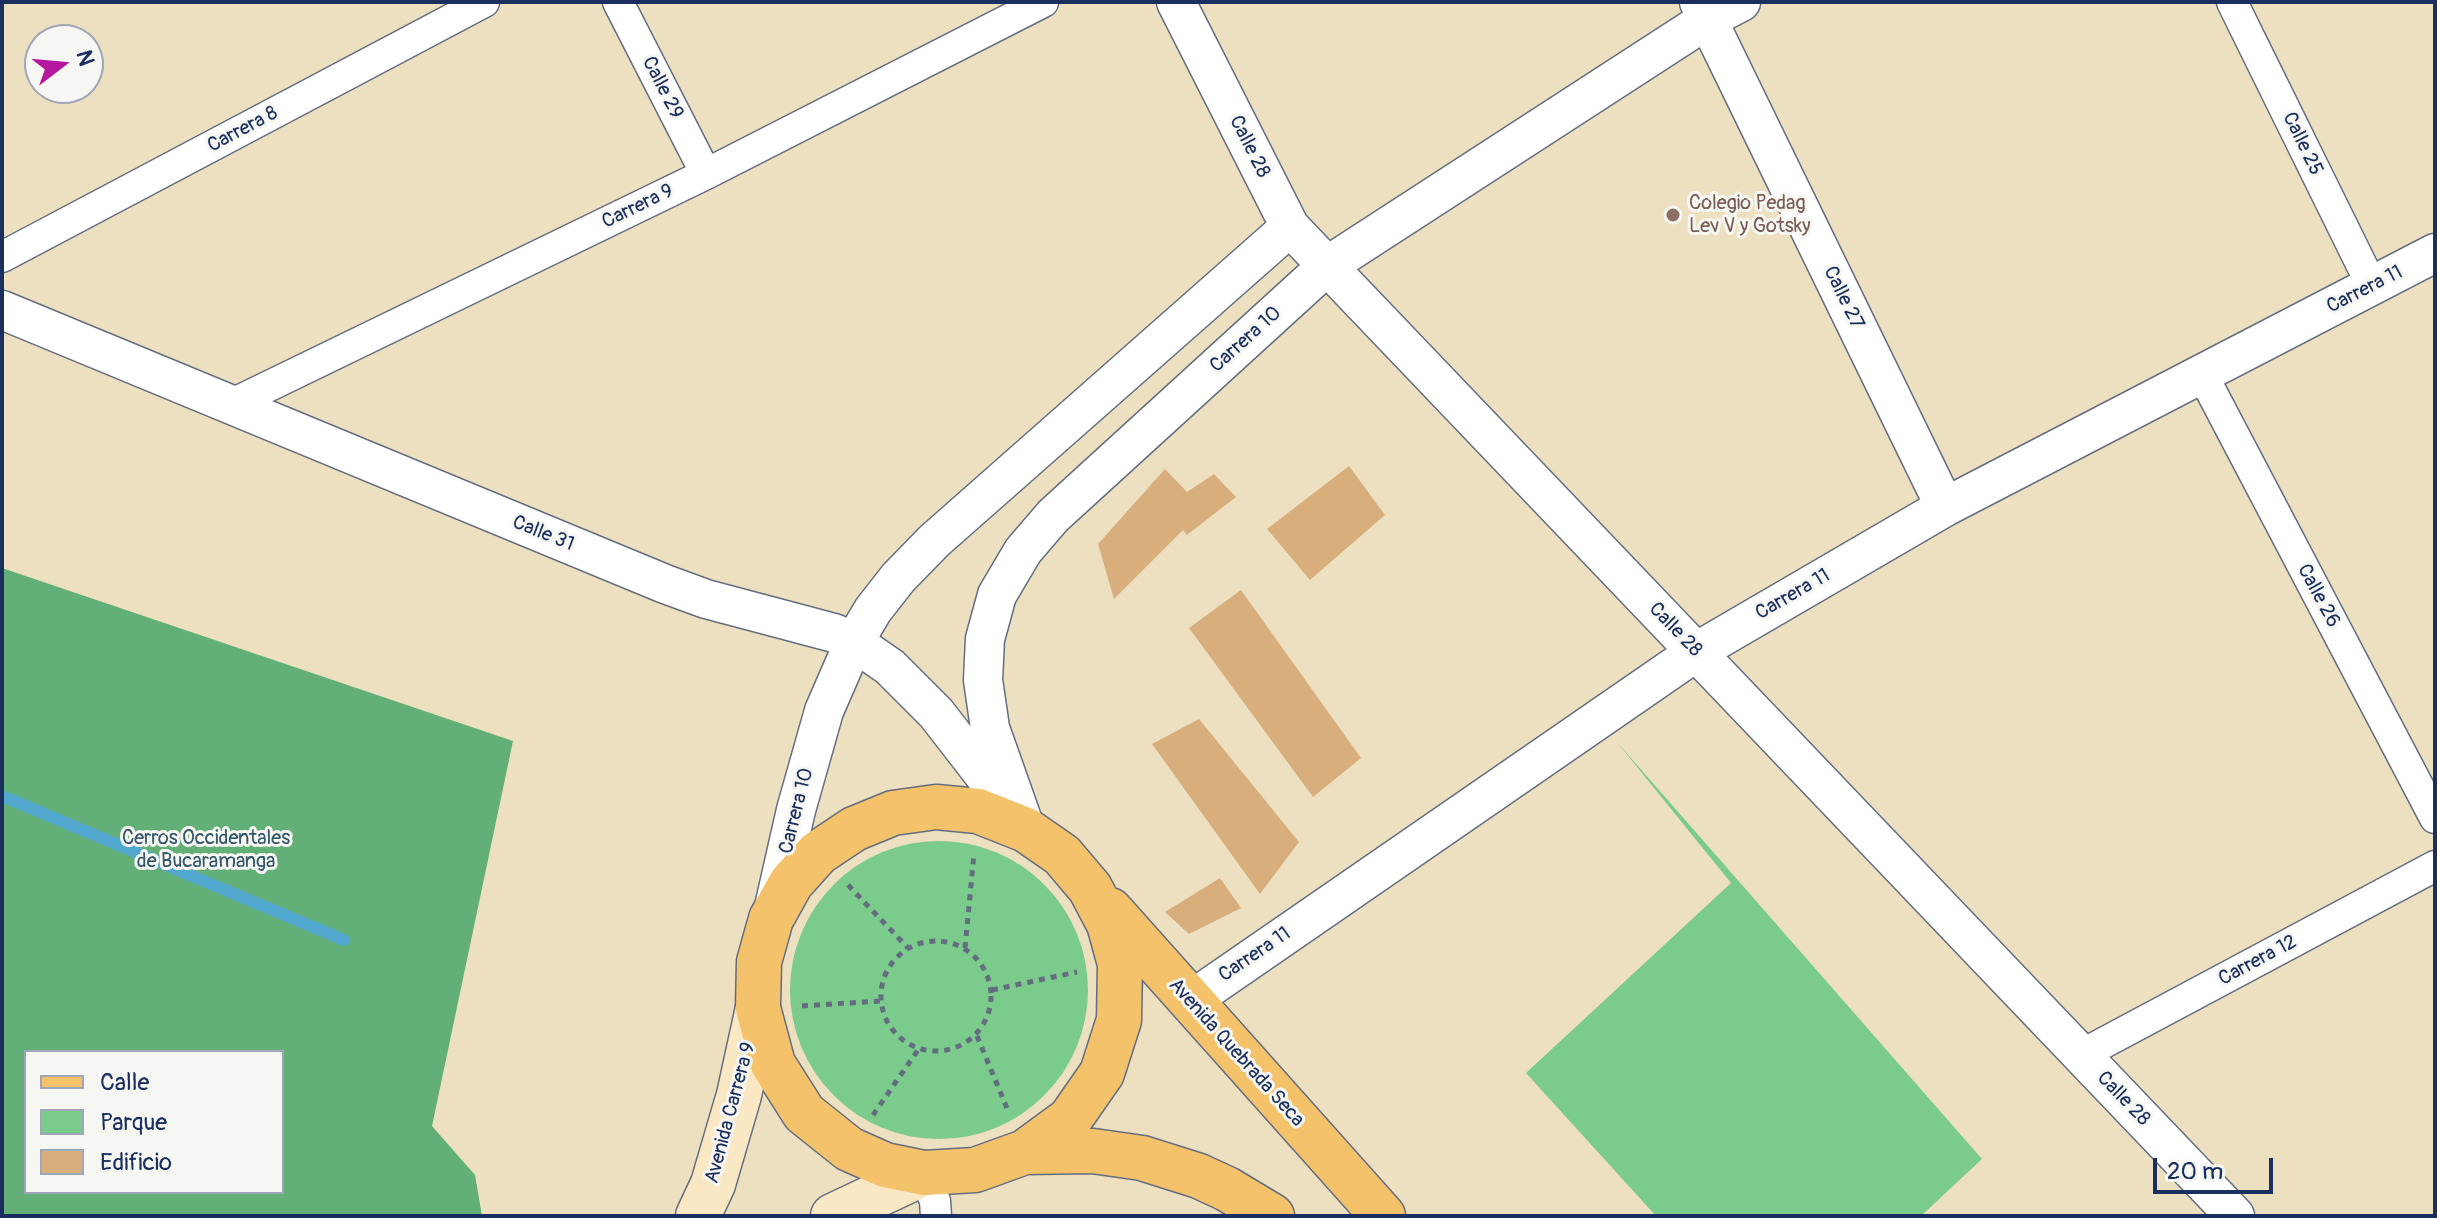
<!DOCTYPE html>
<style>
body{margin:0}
#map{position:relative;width:2437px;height:1218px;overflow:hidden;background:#ede0c0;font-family:Pangolin,sans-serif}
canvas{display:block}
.frame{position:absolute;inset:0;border:4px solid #1b2f5e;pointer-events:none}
.legend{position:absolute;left:24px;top:1050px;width:260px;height:144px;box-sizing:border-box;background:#f6f6f2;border:2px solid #9ea6b7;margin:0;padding:10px 14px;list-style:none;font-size:24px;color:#1b2f5e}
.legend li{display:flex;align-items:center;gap:16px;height:40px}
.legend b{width:40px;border:2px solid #9ea6b7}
.north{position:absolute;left:24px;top:24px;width:80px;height:80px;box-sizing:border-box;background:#f6f6f2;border:2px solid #9ea6b7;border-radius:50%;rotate:74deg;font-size:22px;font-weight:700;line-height:32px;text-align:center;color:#1b2f5e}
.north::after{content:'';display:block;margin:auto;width:28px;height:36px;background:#b5179e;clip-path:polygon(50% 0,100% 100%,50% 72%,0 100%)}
.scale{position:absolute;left:2153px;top:1158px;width:120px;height:36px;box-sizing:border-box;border:4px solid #1b2f5e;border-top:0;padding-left:10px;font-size:24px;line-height:28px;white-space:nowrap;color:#1b2f5e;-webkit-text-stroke:6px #f6f6f2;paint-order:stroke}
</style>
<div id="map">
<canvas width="2437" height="1218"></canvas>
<div class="frame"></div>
<ul class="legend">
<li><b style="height:10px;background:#f3c26a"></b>Calle</li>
<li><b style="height:22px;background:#7acb8c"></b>Parque</li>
<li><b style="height:22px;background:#d9ae7d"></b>Edificio</li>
</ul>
<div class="north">N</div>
<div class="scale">20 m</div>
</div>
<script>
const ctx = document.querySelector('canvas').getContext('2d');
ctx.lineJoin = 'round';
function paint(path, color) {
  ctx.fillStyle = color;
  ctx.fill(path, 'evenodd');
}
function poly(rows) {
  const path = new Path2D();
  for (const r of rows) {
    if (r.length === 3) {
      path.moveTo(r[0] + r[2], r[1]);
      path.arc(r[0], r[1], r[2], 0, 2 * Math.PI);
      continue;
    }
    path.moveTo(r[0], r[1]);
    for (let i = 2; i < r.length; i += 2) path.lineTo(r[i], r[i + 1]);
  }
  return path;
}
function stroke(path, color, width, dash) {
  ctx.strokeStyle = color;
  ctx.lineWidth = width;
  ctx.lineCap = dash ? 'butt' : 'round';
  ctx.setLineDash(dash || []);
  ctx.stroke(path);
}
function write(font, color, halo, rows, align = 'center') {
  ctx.font = font + ' Pangolin,sans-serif';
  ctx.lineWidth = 6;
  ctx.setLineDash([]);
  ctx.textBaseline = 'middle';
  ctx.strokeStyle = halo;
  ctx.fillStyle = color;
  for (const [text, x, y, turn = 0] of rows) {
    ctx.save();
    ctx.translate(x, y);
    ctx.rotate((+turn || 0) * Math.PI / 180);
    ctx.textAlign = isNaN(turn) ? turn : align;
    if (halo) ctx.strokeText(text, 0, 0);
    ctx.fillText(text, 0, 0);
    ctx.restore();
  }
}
const green = poly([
 [1616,741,1982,1159,1921,1216,1656,1216,1526,1073,1731,883],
 [939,990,149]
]);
const forest = poly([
 [2,568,513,741,432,1126,475,1175,482,1216,2,1216],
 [26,1052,282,1052,282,1192,26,1192]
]);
const stream = poly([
 [2,796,344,940]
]);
const building = poly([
 [1349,466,1385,515,1310,580,1267,529],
 [1165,469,1187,492,1214,474,1236,497,1187,535,1183,530,1114,599,1098,544],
 [1241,590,1361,758,1313,797,1189,628],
 [1199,719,1299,842,1260,894,1152,744],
 [1220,878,1241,908,1189,934,1165,912]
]);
const path = poly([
 [848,885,908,948],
 [936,996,55],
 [965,948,974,854],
 [992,990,1077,972],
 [802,1006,880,1001],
 [977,1036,1009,1113],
 [873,1115,918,1050]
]);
const minor = poly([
 [618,2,706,174],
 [2232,2,2372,286],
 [2,257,484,2],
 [2202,374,2435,818],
 [230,405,706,174,1043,2],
 [2081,1055,2435,866],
 [924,1173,935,1201,936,1216]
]);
const tertiary = poly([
 [1176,2,1290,227,2235,1216],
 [1699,2,1945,507],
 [2,310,665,584,706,599,834,633,854,642,890,667,936,713,1005,802],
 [1026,830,990,728,983,680,985,639,997,595,1023,551,1053,516,1327,266,1708,19,1741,2],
 [774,907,796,810,824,711,854,642,873,610,898,578,934,541,1290,227],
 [1190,1001,1696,652,1945,507,2435,253]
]);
const secondary = poly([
 [698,1216,713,1184,739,1095,758,1008],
 [833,1216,924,1173]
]);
const primary = poly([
 [1110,910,1383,1216],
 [1025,1152,1070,1119,1102,1073,1119,1020,1120,964,1109,924,1090,888,1062,855,1026,830,978,811,936,807,893,813,854,829,818,853,791,883,771,919,759,962,758,1008,773,1064,804,1113,849,1149,885,1165,924,1173,975,1170,1025,1152,1093,1151,1142,1158,1199,1176,1227,1189,1272,1216]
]);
const markers = [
 [1673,215,8,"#8d6e63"]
];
const streetNames = [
 ["Calle 29",662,88,63],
 ["Carrera 8",243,130,-28],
 ["Calle 25",2302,144,64],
 ["Calle 28",1249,147,63],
 ["Carrera 9",638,207,-26],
 ["Carrera 11",2365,290,-27],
 ["Calle 27",1843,298,64],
 ["Carrera 10",1246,340,-42],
 ["Calle 31",543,534,22],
 ["Carrera 11",1793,595,-30],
 ["Calle 26",2318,596,62],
 ["Calle 28",1675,630,46],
 ["Carrera 10",797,811,-76],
 ["Carrera 11",1255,955,-34],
 ["Carrera 12",2258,961,-28],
 ["Avenida Quebrada Seca",1236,1053,48],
 ["Calle 28",2123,1099,46],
 ["Avenida Carrera 9",731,1113,-75]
];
const educationNames = [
 ["Colegio Pedag",1689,204],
 ["Lev V y Gotsky",1689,227]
];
const parkNames = [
 ["Cerros Occidentales",206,839],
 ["de Bucaramanga",206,862]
];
paint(green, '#7acb8c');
paint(forest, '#63af78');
stroke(stream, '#52a8ce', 12);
paint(building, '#d9ae7d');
stroke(minor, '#646d80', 33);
stroke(tertiary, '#646d80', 41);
stroke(secondary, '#646d80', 47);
stroke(primary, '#646d80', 47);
stroke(path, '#646d80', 5, [6, 6]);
stroke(minor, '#fff', 30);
stroke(tertiary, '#fff', 38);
stroke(secondary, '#fae7c3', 44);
stroke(primary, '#f3c26a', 44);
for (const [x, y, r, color] of markers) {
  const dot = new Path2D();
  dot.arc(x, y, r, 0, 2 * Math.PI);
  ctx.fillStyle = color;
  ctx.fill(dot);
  stroke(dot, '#f6f6f2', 3);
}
write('20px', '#1b2f5e', '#f6f6f2', streetNames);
write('20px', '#785e54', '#f6f6f2', educationNames, 'left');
write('20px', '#33566a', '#f6f6f2', parkNames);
</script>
